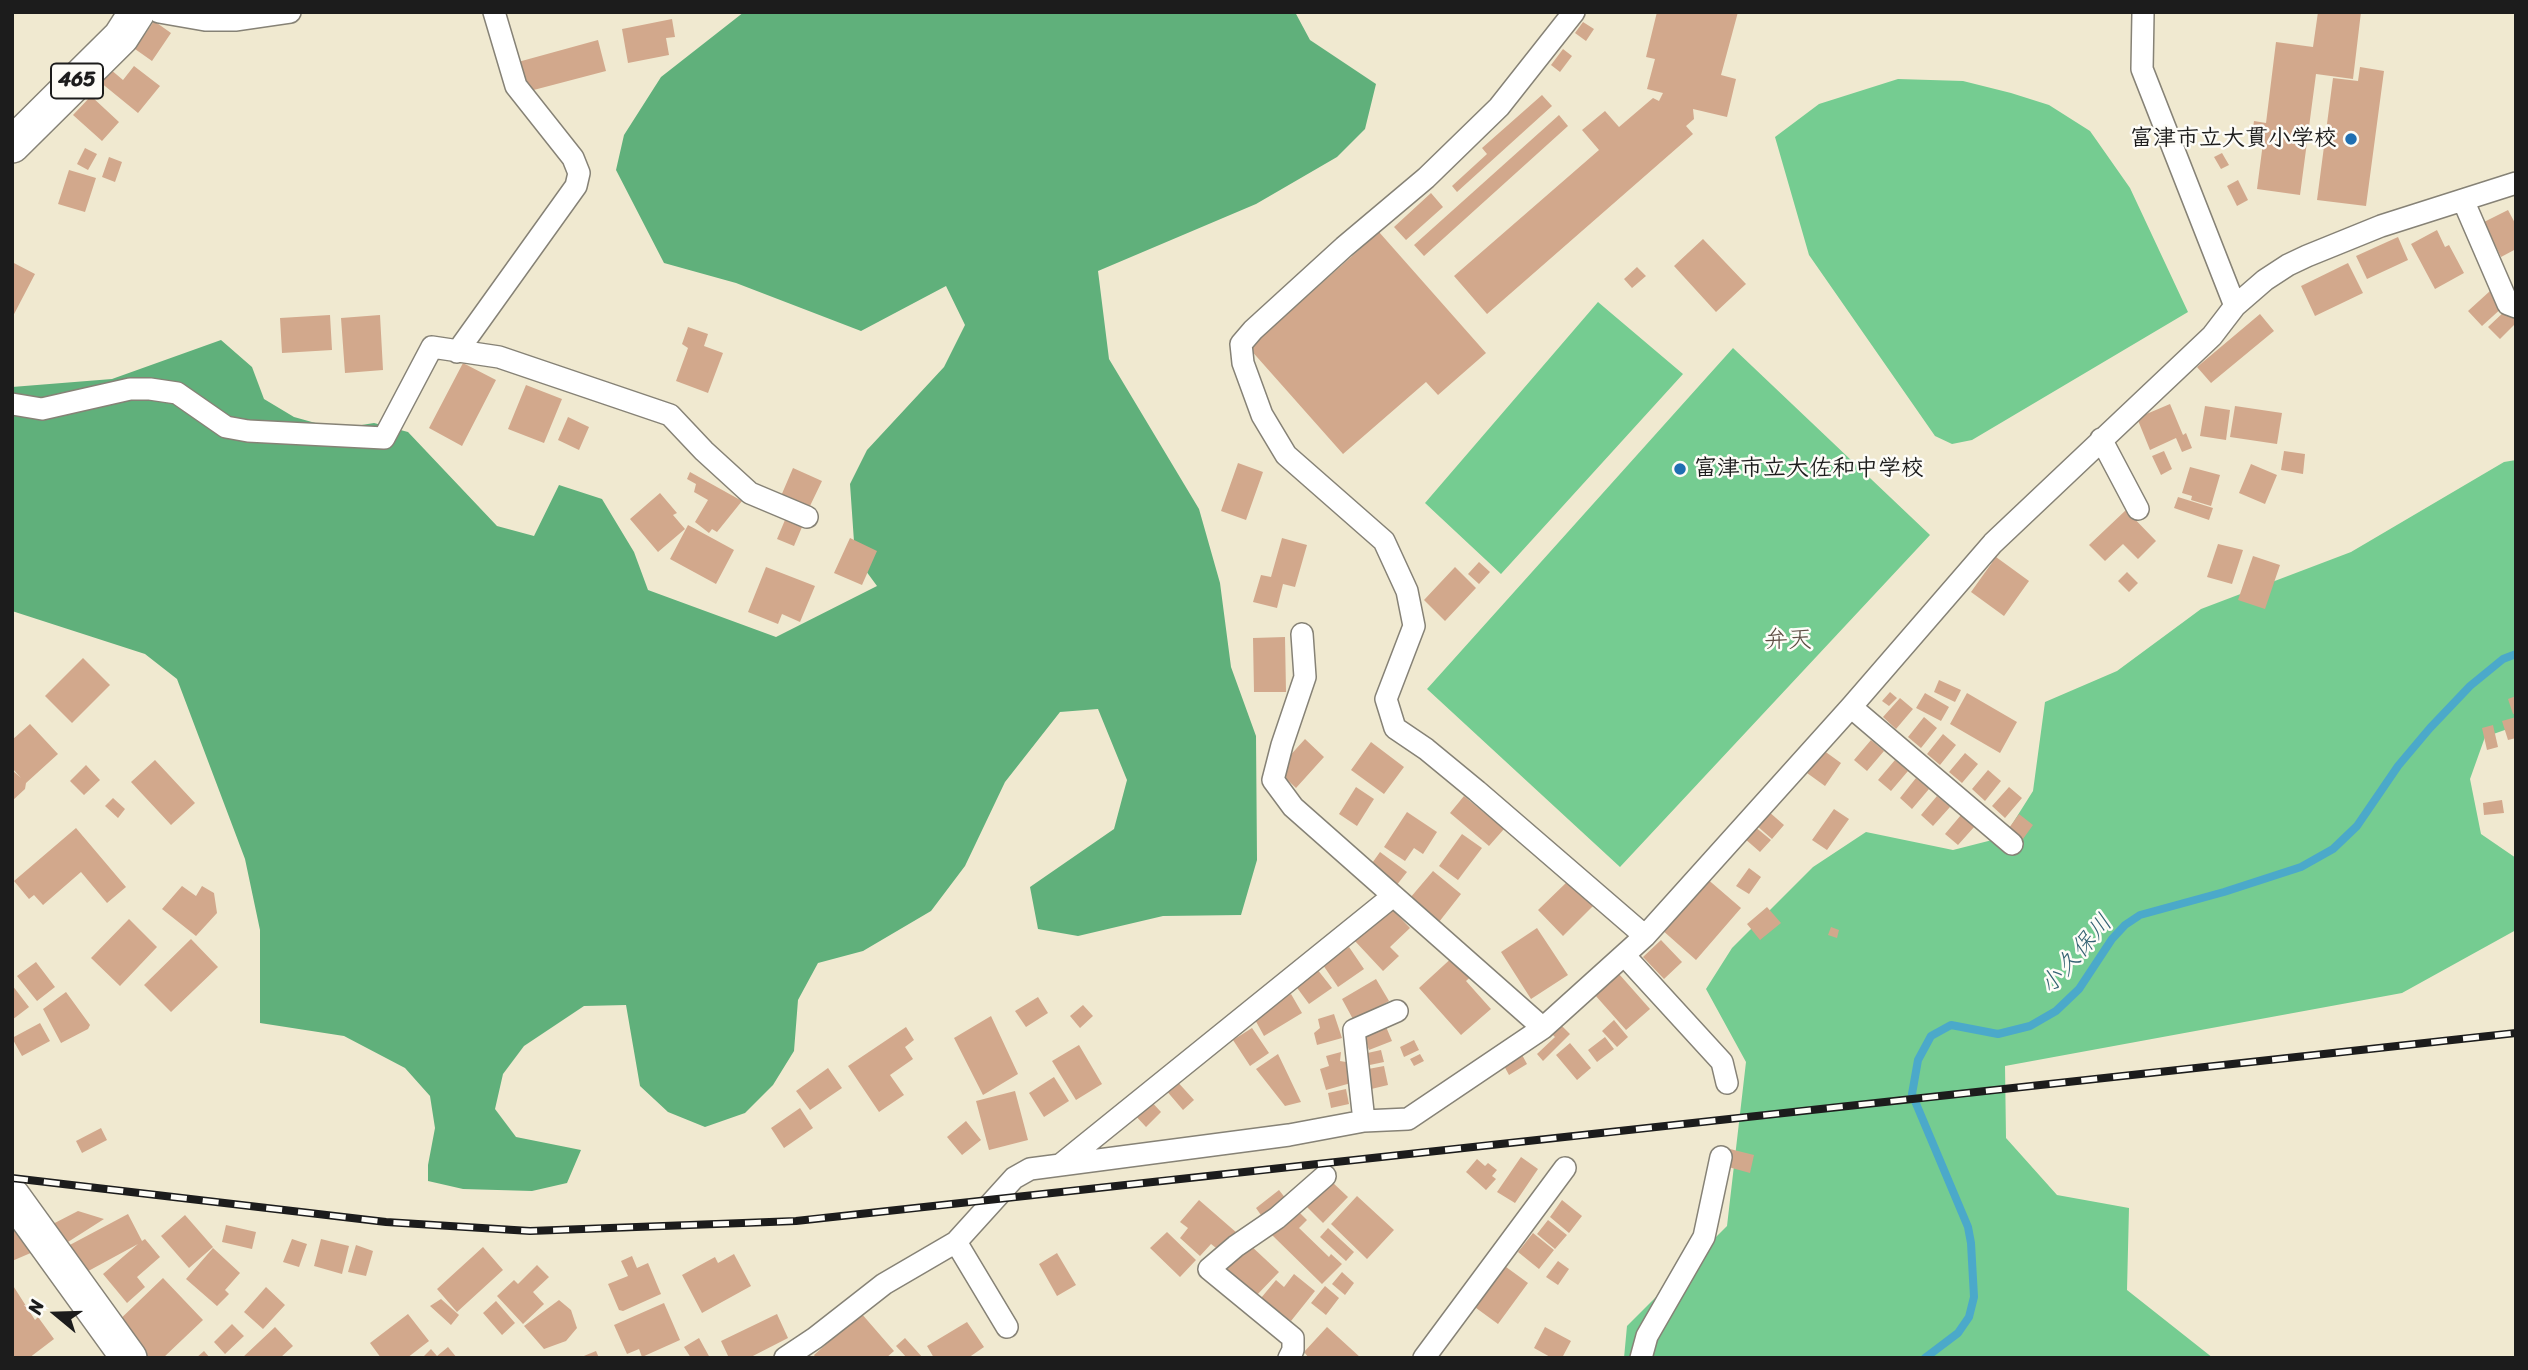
<!DOCTYPE html>
<meta charset="utf-8">
<style>
body{margin:0}
#map{position:relative;width:2528px;height:1370px;overflow:hidden;background:#f0e9d0;font-family:Sriracha,sans-serif}
canvas{display:block}
.frame{position:absolute;inset:0;border:14px solid #1c1c1c;pointer-events:none}
.north{position:absolute;left:21px;top:1279px;width:70px;height:70px;-webkit-text-stroke:5px #fdfcf7;paint-order:stroke;rotate:289deg;font-size:19px;font-weight:700;line-height:28px;text-align:center;color:#1c1c1c}
.north::after{content:'';display:block;margin:auto;width:24px;height:32px;background:#1c1c1c;clip-path:polygon(50% 0,100% 100%,50% 72%,0 100%)}
</style>
<div id="map">
<canvas width="2528" height="1370"></canvas>
<div class="frame"></div>
<div class="north">N</div>
</div>
<script>
const ctx = document.querySelector('canvas').getContext('2d');
ctx.lineJoin = 'round';
function paint(path, color) {
  ctx.fillStyle = color;
  ctx.fill(path, 'evenodd');
}
function poly(rows) {
  const path = new Path2D();
  for (const r of rows) {
    path.moveTo(r[0], r[1]);
    for (let i = 2; i < r.length; i += 2) path.lineTo(r[i], r[i + 1]);
  }
  return path;
}
function stroke(path, color, width, dash) {
  ctx.strokeStyle = color;
  ctx.lineWidth = width;
  ctx.lineCap = dash ? 'butt' : 'round';
  ctx.setLineDash(dash || []);
  ctx.stroke(path);
}
function write(font, color, halo, rows, align = 'center') {
  ctx.font = font + ' Sriracha,"Klee One",sans-serif';
  ctx.lineWidth = 5;
  ctx.setLineDash([]);
  ctx.textBaseline = 'middle';
  ctx.strokeStyle = halo;
  ctx.fillStyle = color;
  for (const [text, x, y, turn = 0] of rows) {
    ctx.save();
    ctx.translate(x, y);
    ctx.rotate((+turn || 0) * Math.PI / 180);
    ctx.textAlign = isNaN(turn) ? turn : align;
    if (halo) ctx.strokeText(text, 0, 0);
    ctx.fillText(text, 0, 0);
    ctx.restore();
  }
}
const green = poly([
 [1898,79,1963,81,2011,93,2049,105,2090,131,2130,188,2188,312,1972,440,1952,444,1935,436,1809,255,1775,137,1819,104],
 [1598,302,1683,374,1501,574,1425,503],
 [1733,348,1930,535,1620,867,1427,689],
 [2516,460,2516,726,2485,737,2470,779,2481,834,2516,858,2516,930,2402,993,2005,1066,2006,1138,2057,1195,2129,1208,2127,1290,2213,1358,1624,1358,1627,1326,1727,1226,1746,1062,1706,989,1732,948,1813,867,1866,832,1953,850,2004,837,2033,791,2045,702,2117,671,2201,609,2351,552,2504,462]
]);
const forest = poly([
 [744,12,1295,12,1310,40,1376,84,1365,129,1337,157,1256,204,1098,271,1109,359,1199,509,1220,583,1231,667,1256,736,1257,860,1241,915,1163,916,1078,936,1038,929,1030,887,1114,829,1127,780,1098,709,1060,712,1005,782,965,866,931,911,863,951,818,963,798,1000,794,1051,773,1085,745,1113,705,1127,668,1112,640,1086,626,1005,584,1006,524,1046,503,1074,495,1109,516,1137,581,1150,567,1183,532,1191,463,1189,428,1181,428,1165,435,1128,430,1096,405,1068,344,1036,260,1023,260,930,245,859,177,679,145,654,12,611,12,387,112,379,221,340,252,367,264,399,294,417,337,429,374,423,408,432,497,526,534,536,559,485,602,499,634,552,648,590,776,637,877,586,855,556,850,484,867,450,944,367,965,325,946,286,861,331,736,283,664,263,616,170,624,135,661,77]
]);
const stream = poly([
 [1925,1358,1958,1333,1969,1317,1974,1297,1971,1243,1968,1227,1912,1094,1918,1060,1931,1036,1951,1025,1998,1034,2030,1026,2056,1011,2079,989,2112,939,2125,925,2140,915,2224,892,2301,867,2333,849,2357,826,2398,766,2430,728,2470,686,2503,659,2516,654]
]);
const building = poly([
 [1657,12,1738,12,1721,75,1736,79,1727,117,1693,109,1694,119,1686,126,1693,134,1487,314,1454,276,1599,150,1582,130,1605,111,1619,127,1653,98,1659,101,1663,93,1647,89,1655,59,1646,57],
 [2318,12,2361,12,2353,79,2316,74,2300,195,2257,189,2263,143,2251,142,2254,121,2266,123,2276,42,2313,47],
 [672,19,675,37,666,38,669,55,628,63,622,29],
 [154,21,171,33,152,61,135,49],
 [1583,22,1594,29,1586,41,1575,33],
 [598,40,606,71,526,92,518,62],
 [1563,49,1572,56,1560,72,1551,65],
 [134,66,160,86,138,113,100,82,110,69,123,80],
 [2360,67,2384,71,2366,206,2317,200,2333,78,2358,81],
 [1542,95,1552,106,1457,192,1452,186,1487,154,1482,148],
 [91,96,119,122,102,141,73,115],
 [1559,115,1568,126,1424,256,1414,245],
 [85,148,97,154,88,170,77,164],
 [2222,153,2229,165,2221,169,2214,157],
 [109,157,122,162,115,182,102,177],
 [69,170,96,178,85,212,58,204],
 [2238,180,2248,200,2237,206,2227,186],
 [1431,193,1443,207,1406,240,1394,227],
 [2508,210,2516,225,2516,249,2501,257,2484,222],
 [2437,230,2445,247,2449,245,2464,273,2435,289,2411,244],
 [1379,232,1486,353,1438,395,1426,382,1343,454,1249,348],
 [2398,237,2408,260,2367,279,2356,256],
 [1703,239,1746,284,1716,312,1674,266],
 [12,262,35,274,12,318],
 [2348,263,2363,293,2315,316,2301,286],
 [1637,267,1646,276,1632,288,1624,279],
 [2490,291,2504,306,2482,326,2468,311],
 [2507,309,2516,318,2516,323,2500,339,2488,327],
 [2260,314,2274,331,2211,383,2197,367],
 [330,315,332,350,282,353,280,318],
 [380,315,383,370,345,373,341,318],
 [688,327,708,334,704,346,723,353,708,393,676,381,688,348,682,344],
 [463,363,496,380,462,446,429,428],
 [526,385,562,399,544,443,508,429],
 [2170,404,2183,435,2186,433,2192,448,2182,452,2176,438,2150,450,2137,418],
 [2205,406,2230,410,2226,440,2200,436],
 [2235,406,2282,413,2277,444,2230,437],
 [568,417,589,427,579,450,558,440],
 [2164,451,2172,469,2161,475,2152,456],
 [2284,451,2305,454,2303,474,2281,470],
 [1238,463,1263,472,1246,520,1221,511],
 [2251,464,2277,475,2265,504,2239,493],
 [2190,467,2220,475,2211,506,2191,500,2192,496,2182,493],
 [793,468,822,481,809,508,781,496],
 [690,472,742,501,717,532,712,529,709,533,695,522,708,500,694,492,696,484,687,479],
 [660,493,677,513,673,515,685,529,658,552,630,519],
 [2178,497,2213,508,2209,520,2174,508],
 [2126,510,2156,541,2138,559,2123,544,2105,561,2089,545],
 [785,520,802,527,794,546,777,539],
 [688,525,734,550,716,584,670,559],
 [850,538,877,551,862,585,834,573],
 [1282,538,1307,545,1295,587,1283,584,1277,608,1253,602,1261,575,1271,577],
 [2218,544,2243,550,2232,584,2207,577],
 [2253,556,2280,565,2265,609,2238,600],
 [1996,557,2029,581,2004,616,1971,592],
 [1479,562,1490,572,1479,584,1468,574],
 [766,567,815,586,800,622,782,614,778,624,748,612],
 [1455,567,1476,588,1445,621,1424,600],
 [2127,572,2138,583,2129,592,2118,581],
 [1285,637,1286,692,1254,692,1253,638],
 [83,658,110,685,72,723,45,696],
 [1939,680,1961,690,1955,702,1934,692],
 [1890,692,1897,698,1889,706,1882,701],
 [1925,693,1949,707,1941,721,1916,708],
 [1967,693,2017,722,2000,753,1950,724],
 [2516,696,2516,713,2513,714,2508,699],
 [1900,698,1913,709,1896,729,1883,717],
 [1924,717,1937,728,1921,748,1908,737],
 [2516,717,2516,738,2508,740,2502,721],
 [30,724,58,754,26,783,25,789,12,801,12,770,21,778,12,768,12,740],
 [2493,725,2498,747,2487,750,2482,728],
 [1943,734,1956,745,1940,765,1927,754],
 [1305,739,1324,757,1296,788,1277,770],
 [1871,740,1884,751,1867,771,1854,760],
 [1371,742,1404,767,1384,794,1351,770],
 [1823,750,1841,763,1825,786,1807,773],
 [1965,753,1978,764,1962,783,1949,772],
 [155,760,195,803,171,825,131,782],
 [1895,760,1908,771,1891,791,1878,780],
 [86,765,100,780,84,795,70,781],
 [1988,770,2001,781,1985,801,1972,789],
 [1916,778,1929,789,1912,809,1900,798],
 [1356,787,1374,799,1357,826,1339,814],
 [2009,787,2022,798,2005,818,1992,806],
 [1464,796,1504,829,1489,846,1450,813],
 [1937,796,1950,807,1933,826,1921,815],
 [113,798,125,809,118,818,105,806],
 [2502,800,2504,813,2484,815,2483,803],
 [1834,809,1849,819,1827,850,1812,840],
 [1768,811,1784,825,1772,839,1756,825],
 [1407,812,1437,832,1423,854,1414,848,1405,861,1384,847],
 [2019,814,2033,825,2023,839,2009,828],
 [1961,815,1975,826,1958,845,1945,834],
 [1754,826,1771,840,1760,852,1744,838],
 [76,828,126,887,107,903,81,872,43,905,34,895,29,899,14,881],
 [1462,834,1482,848,1458,880,1439,866],
 [1380,852,1407,872,1396,886,1370,866],
 [1749,868,1761,877,1749,894,1736,886],
 [1433,871,1461,894,1439,922,1410,898],
 [1705,877,1741,908,1696,960,1661,929],
 [1568,881,1593,906,1563,936,1538,910],
 [182,886,196,896,202,886,214,893,217,913,196,936,162,909],
 [1390,907,1410,928,1390,947,1399,956,1383,971,1354,940],
 [1767,907,1781,923,1760,940,1747,924],
 [129,919,157,947,120,986,91,958],
 [1831,927,1839,930,1837,938,1828,935],
 [1537,928,1568,975,1531,999,1501,952],
 [191,939,218,967,171,1012,144,985],
 [1661,940,1682,962,1664,979,1643,957],
 [1349,947,1364,969,1338,987,1323,965],
 [1456,954,1474,974,1466,981,1491,1009,1461,1035,1419,988],
 [36,962,55,987,37,1001,17,976],
 [1317,969,1332,988,1309,1004,1295,985],
 [1619,974,1650,1009,1626,1030,1595,995],
 [1376,979,1389,1001,1354,1021,1342,999],
 [12,985,29,1007,12,1020],
 [66,992,90,1025,88,1029,61,1043,43,1009],
 [1291,994,1302,1013,1264,1036,1253,1016],
 [1038,997,1048,1013,1026,1027,1015,1011],
 [1083,1005,1093,1016,1080,1028,1070,1016],
 [1334,1014,1342,1038,1317,1045,1314,1033,1320,1028,1318,1019],
 [991,1016,1018,1074,983,1095,954,1038],
 [1614,1020,1628,1037,1617,1047,1602,1031],
 [1557,1021,1570,1034,1543,1061,1537,1054,1555,1037,1548,1030],
 [1384,1022,1392,1041,1369,1050,1362,1031],
 [40,1023,50,1041,22,1056,12,1038],
 [906,1027,914,1040,905,1047,913,1059,890,1075,904,1095,879,1112,848,1066],
 [1252,1028,1269,1053,1250,1066,1233,1040],
 [1605,1037,1614,1049,1597,1062,1588,1050],
 [1414,1040,1419,1050,1404,1057,1400,1047],
 [1570,1043,1591,1068,1577,1080,1556,1055],
 [1079,1045,1102,1084,1076,1100,1052,1061],
 [1381,1050,1384,1062,1365,1066,1363,1054],
 [1341,1052,1340,1061,1346,1062,1351,1083,1326,1090,1320,1069,1329,1066,1326,1056],
 [1521,1053,1527,1064,1509,1075,1503,1064],
 [1278,1054,1301,1102,1285,1106,1256,1069],
 [1420,1054,1424,1061,1414,1066,1410,1059],
 [1384,1066,1388,1085,1367,1090,1363,1070],
 [828,1068,842,1088,810,1110,796,1091],
 [1054,1077,1069,1101,1044,1117,1029,1093],
 [1175,1079,1194,1100,1183,1110,1165,1089],
 [1346,1089,1349,1104,1331,1108,1328,1093],
 [1015,1091,1028,1140,989,1150,976,1101],
 [1148,1098,1161,1112,1146,1127,1133,1113],
 [800,1108,813,1128,784,1148,771,1128],
 [966,1121,981,1140,962,1155,947,1137],
 [101,1128,107,1140,82,1153,76,1141],
 [1726,1148,1754,1155,1750,1173,1721,1165],
 [1521,1157,1538,1169,1515,1203,1497,1192],
 [1477,1159,1485,1166,1488,1163,1497,1170,1492,1176,1496,1179,1486,1190,1466,1172],
 [1331,1181,1348,1197,1323,1223,1306,1206],
 [1279,1190,1286,1199,1263,1218,1256,1208],
 [1357,1196,1394,1230,1367,1259,1331,1224],
 [1199,1200,1237,1233,1220,1251,1211,1244,1200,1256,1180,1238,1188,1228,1180,1222],
 [1562,1200,1582,1216,1569,1233,1550,1217],
 [1297,1210,1307,1220,1299,1228,1329,1257,1331,1254,1342,1264,1322,1284,1272,1235],
 [78,1211,104,1219,57,1249,45,1228],
 [128,1214,142,1241,145,1239,160,1257,137,1277,145,1287,127,1303,103,1274,138,1244,81,1275,66,1247],
 [185,1215,213,1247,189,1268,161,1236],
 [1548,1220,1567,1235,1555,1249,1537,1234],
 [226,1225,256,1232,252,1249,222,1242],
 [21,1227,33,1252,12,1261,12,1231],
 [1328,1228,1354,1252,1346,1261,1320,1237],
 [1167,1232,1196,1260,1180,1277,1150,1248],
 [1533,1233,1554,1250,1539,1269,1518,1252],
 [292,1239,307,1244,299,1267,283,1262],
 [321,1239,349,1246,342,1274,314,1266],
 [1249,1244,1279,1272,1254,1298,1224,1271],
 [356,1245,373,1251,366,1276,348,1272],
 [483,1247,503,1270,457,1312,437,1289],
 [213,1248,240,1273,225,1290,229,1294,217,1306,186,1279],
 [1057,1253,1076,1285,1057,1296,1039,1264],
 [734,1254,751,1286,702,1313,682,1275,715,1257,718,1263],
 [632,1256,637,1268,648,1263,661,1294,623,1311,619,1310,608,1284,628,1276,621,1261],
 [1558,1261,1569,1269,1558,1285,1546,1277],
 [1502,1264,1528,1283,1498,1324,1472,1305],
 [537,1265,549,1277,533,1292,544,1304,523,1324,497,1296,514,1280,518,1284],
 [1342,1272,1354,1283,1345,1295,1332,1284],
 [1294,1274,1315,1291,1291,1321,1261,1298,1276,1280,1284,1287],
 [163,1278,203,1320,163,1358,141,1358,112,1327],
 [12,1284,35,1320,38,1317,54,1339,29,1358,12,1358],
 [1325,1286,1339,1298,1326,1315,1311,1303],
 [266,1287,285,1305,263,1329,244,1312],
 [441,1299,459,1315,451,1325,430,1306],
 [559,1300,571,1310,577,1328,566,1341,544,1349,524,1326],
 [496,1301,515,1323,502,1335,483,1313],
 [664,1303,680,1340,642,1357,639,1349,627,1354,614,1325],
 [861,1313,894,1351,886,1358,816,1358,814,1355],
 [408,1314,429,1341,407,1358,381,1358,370,1343],
 [777,1314,788,1338,749,1358,729,1358,721,1341],
 [967,1322,984,1347,968,1358,934,1358,927,1346],
 [232,1324,244,1336,225,1354,214,1342],
 [275,1327,293,1346,280,1358,242,1358],
 [1327,1327,1361,1358,1309,1358,1304,1352],
 [1545,1327,1571,1341,1562,1358,1552,1358,1534,1348],
 [699,1338,710,1358,691,1358,684,1347],
 [905,1338,923,1358,907,1358,896,1346],
 [448,1347,457,1358,422,1358,431,1349,437,1356],
 [204,1351,210,1358,196,1358],
 [596,1351,599,1358,579,1358]
]);
const minor = poly([
 [159,12,205,20,235,20,290,12],
 [1574,12,1499,107,1426,178,1344,247,1253,330,1241,344,1243,363,1262,415,1286,455,1384,541,1407,591,1414,626,1386,699,1395,728,1426,749,1477,791,1645,936],
 [2143,14,2142,69,2235,306],
 [2463,200,2508,304,2516,307],
 [457,352,576,186,579,173,573,158,516,86,494,12],
 [12,404,42,409,130,389,150,389,177,393,226,427,248,431,384,438,432,347,499,357,670,415,704,451,750,493,807,517],
 [2101,439,2138,509],
 [1302,634,1305,677,1282,745,1273,780,1293,807,1543,1028],
 [1851,707,2012,844],
 [1624,955,1722,1062,1727,1083],
 [1364,1121,1354,1030,1397,1011],
 [1060,1165,1393,896],
 [956,1242,1007,1327],
 [785,1358,815,1338,884,1284,956,1242,1014,1178,1030,1169,1289,1135,1364,1121,1408,1119,1543,1028,1645,936,1851,707,1993,543,2212,336,2235,306,2265,280,2288,265,2307,256,2381,226,2516,183],
 [1289,1358,1293,1350,1293,1338,1209,1269,1236,1246,1277,1218,1325,1176],
 [1424,1358,1565,1168],
 [1641,1358,1647,1336,1704,1237,1721,1157]
]);
const trunk = poly([
 [12,145,121,37,137,12],
 [12,1196,129,1358]
]);
const rail = poly([
 [12,1178,386,1222,530,1231,796,1221,2516,1033]
]);
const markers = [
 [2351,139,7,"#1f6fb2"],
 [1680,469,7,"#1f6fb2"]
];
const shields = [
 [77,81,52]
];
const shieldNames = [
 ["465",77,81]
];
const poiNames = [
 ["富津市立大貫小学校",2337,139],
 ["富津市立大佐和中学校",1694,469,"left"]
];
const neighbourhoodNames = [
 ["弁天",1788,641]
];
const waterNames = [
 ["小久保川",2077,955,-49]
];
paint(green, '#75cc91');
paint(forest, '#60b07b');
stroke(stream, '#4ba9ca', 8);
paint(building, '#d2a88c');
stroke(minor, '#868276', 24);
stroke(trunk, '#868276', 38);
stroke(minor, '#fff', 21);
stroke(trunk, '#fff', 35);
stroke(rail, '#1c1c1c', 8);
stroke(rail, '#fdfcf7', 5, [16]);
for (const [x, y, r, color] of markers) {
  const dot = new Path2D();
  dot.arc(x, y, r, 0, 2 * Math.PI);
  ctx.fillStyle = color;
  ctx.fill(dot);
  stroke(dot, '#fdfcf7', 2.5);
}
for (const [x, y, w] of shields) {
  const box = new Path2D();
  box.roundRect(x - w / 2, y - 17.5, w, 35, 5);
  ctx.fillStyle = '#fdfcf7';
  ctx.fill(box);
  stroke(box, '#1c1c1c', 2);
}
write('bold 21px', '#1c1c1c', null, shieldNames);
write('bold 23px', '#1c1c1c', '#fdfcf7', poiNames, 'right');
write('24px', '#5c4d43', '#fdfcf7', neighbourhoodNames);
write('italic 24px', '#346273', '#fdfcf7', waterNames);
</script>
